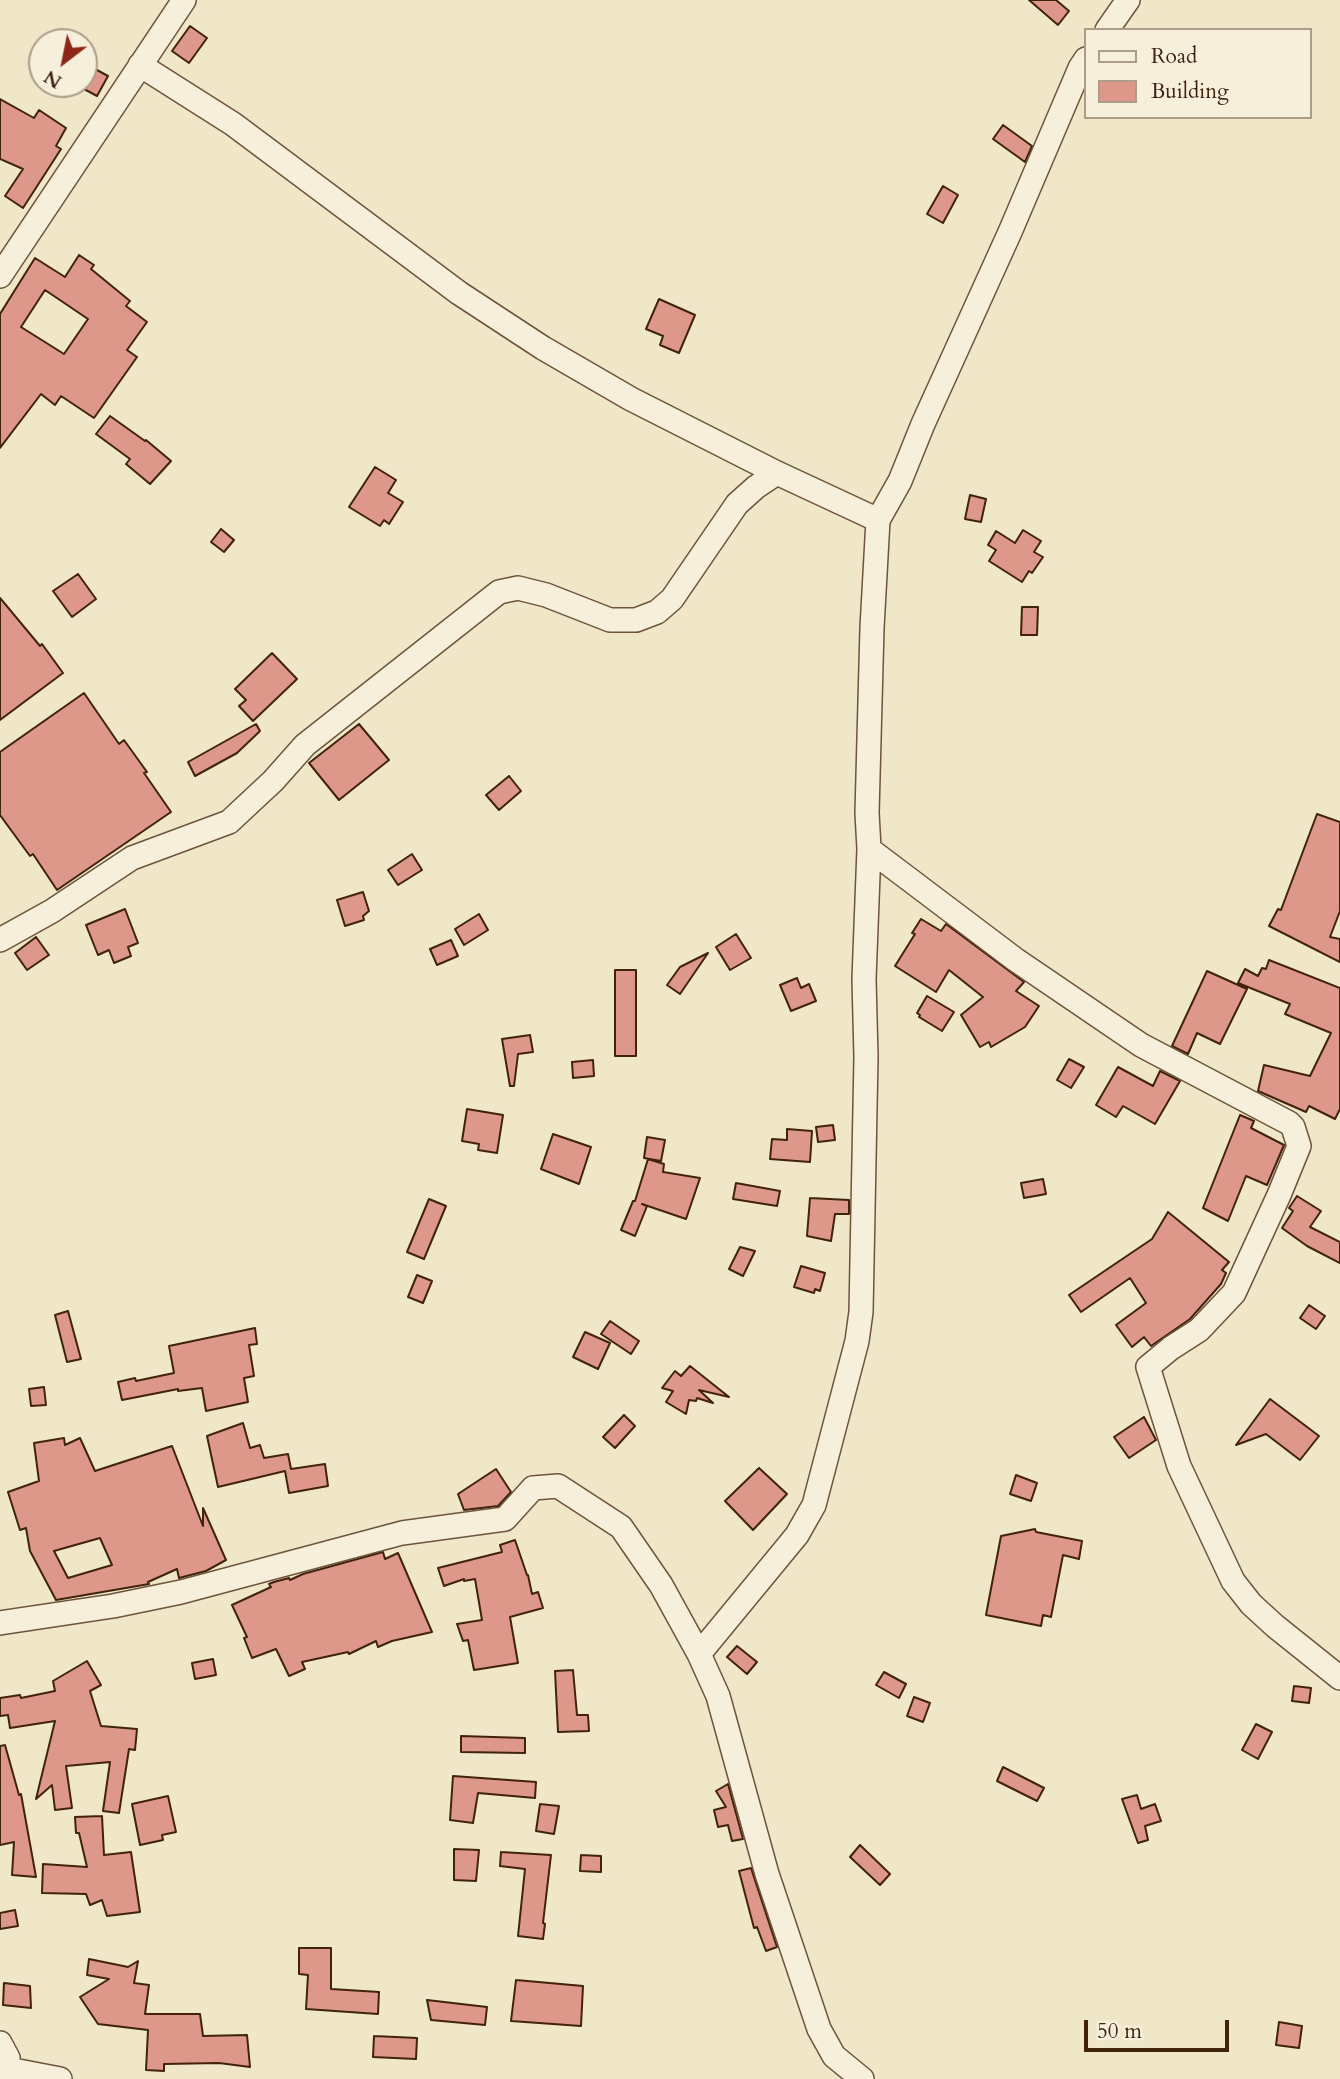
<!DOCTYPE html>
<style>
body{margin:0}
#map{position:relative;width:1340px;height:2079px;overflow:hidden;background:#f0e6c8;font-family:Cardo,serif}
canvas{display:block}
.legend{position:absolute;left:1084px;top:28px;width:228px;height:91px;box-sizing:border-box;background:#f5efdb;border:2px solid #ad9d88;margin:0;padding:9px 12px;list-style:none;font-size:21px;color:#41230c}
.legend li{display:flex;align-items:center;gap:14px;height:35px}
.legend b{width:35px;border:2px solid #ad9d88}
.north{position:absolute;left:28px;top:28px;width:70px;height:70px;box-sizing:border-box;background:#f5efdb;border:2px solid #ad9d88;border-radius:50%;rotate:212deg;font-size:19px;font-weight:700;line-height:28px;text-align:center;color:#41230c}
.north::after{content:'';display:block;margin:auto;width:24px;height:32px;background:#8f2418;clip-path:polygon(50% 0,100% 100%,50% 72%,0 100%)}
.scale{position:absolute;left:1084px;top:2020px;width:145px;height:32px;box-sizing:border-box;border:4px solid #41230c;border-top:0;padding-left:9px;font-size:21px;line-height:24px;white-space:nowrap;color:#41230c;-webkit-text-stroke:5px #f5efdb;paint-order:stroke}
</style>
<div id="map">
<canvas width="1340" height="2079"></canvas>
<ul class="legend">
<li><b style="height:9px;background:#f5efdb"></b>Road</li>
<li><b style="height:19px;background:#de9889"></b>Building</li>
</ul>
<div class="north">N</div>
<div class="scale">50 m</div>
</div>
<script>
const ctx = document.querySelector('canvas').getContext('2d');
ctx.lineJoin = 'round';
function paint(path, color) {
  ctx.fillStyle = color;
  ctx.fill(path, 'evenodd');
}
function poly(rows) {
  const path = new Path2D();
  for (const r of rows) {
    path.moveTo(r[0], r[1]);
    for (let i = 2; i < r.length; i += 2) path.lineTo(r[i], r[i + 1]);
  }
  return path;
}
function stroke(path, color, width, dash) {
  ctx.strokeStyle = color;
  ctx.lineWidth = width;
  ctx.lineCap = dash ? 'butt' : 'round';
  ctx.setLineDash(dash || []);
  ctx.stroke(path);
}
const building = poly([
 [1029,0,1056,0,1069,11,1058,25,1029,0],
 [190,26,207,38,189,63,172,51,190,26],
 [84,63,108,76,97,96,84,89,84,63],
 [0,99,34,118,39,110,66,128,56,146,61,149,23,208,5,196,23,169,0,159,0,99],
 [1003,125,1032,146,1025,162,993,139,1003,125],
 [943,186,958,195,943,223,927,214,943,186],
 [79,255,94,265,91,269,130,301,126,306,147,322,127,350,137,357,94,418,61,396,55,405,41,394,0,448,0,314,35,258,65,277,79,255],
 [45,290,88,319,64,354,21,327,45,290],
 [659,299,695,315,679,353,660,345,663,336,646,329,659,299],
 [110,416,145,441,146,440,171,461,150,484,126,464,130,459,96,434,110,416],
 [375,467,396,480,388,493,403,502,389,524,384,520,380,526,349,507,375,467],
 [970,495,986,499,981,522,965,519,970,495],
 [221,529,234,540,224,552,211,542,221,529],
 [1023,530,1041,541,1034,552,1043,557,1032,573,1029,571,1022,582,989,561,996,550,988,545,996,531,1015,543,1023,530],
 [78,574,96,599,72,617,53,591,78,574],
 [0,598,40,646,42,644,63,673,0,720,0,598],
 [1022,607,1038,607,1037,635,1021,635,1022,607],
 [272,653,297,679,253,721,239,706,246,700,235,689,272,653],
 [84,693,119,744,124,740,147,772,144,773,171,812,57,890,33,854,30,856,0,815,0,752,84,693],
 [256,724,260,731,237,753,195,776,188,762,256,724],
 [359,724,389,760,339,800,309,763,359,724],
 [509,776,521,791,499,810,486,795,509,776],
 [1317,814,1340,822,1340,911,1330,937,1340,939,1340,962,1269,926,1278,909,1281,910,1317,814],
 [412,854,422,870,398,885,388,870,412,854],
 [363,892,369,911,363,916,364,920,345,926,337,900,363,892],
 [125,909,138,943,128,947,131,956,114,963,109,950,98,955,86,925,125,909],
 [479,914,488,930,464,945,455,929,479,914],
 [921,919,941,931,946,924,1024,982,1016,991,1039,1006,1025,1027,991,1047,989,1042,980,1047,961,1015,983,997,949,970,936,992,895,966,915,934,912,933,921,919],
 [736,934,751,958,730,970,716,947,736,934],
 [36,937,49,955,27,970,15,953,36,937],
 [451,940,458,956,437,965,430,949,451,940],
 [708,953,680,994,667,985,680,967,708,953],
 [1269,960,1340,988,1340,1109,1335,1119,1309,1106,1306,1112,1258,1091,1264,1065,1310,1076,1331,1033,1285,1014,1290,1004,1238,983,1245,969,1258,976,1262,968,1266,969,1269,960],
 [615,970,636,970,636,1056,615,1056,615,970],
 [1207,971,1247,989,1220,1044,1197,1033,1188,1054,1172,1046,1207,971],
 [797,978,801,988,809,984,816,1001,791,1011,780,985,797,978],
 [927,996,954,1012,942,1031,919,1017,920,1015,917,1013,927,996],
 [530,1035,533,1052,518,1054,514,1086,510,1086,502,1039,530,1035],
 [1069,1059,1084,1067,1071,1088,1057,1080,1069,1059],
 [593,1060,594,1076,573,1078,572,1062,593,1060],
 [1118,1067,1153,1086,1160,1071,1180,1081,1155,1124,1123,1106,1116,1117,1096,1105,1118,1067],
 [467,1109,503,1115,497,1153,478,1150,479,1144,462,1141,467,1109],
 [1240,1115,1254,1121,1251,1128,1284,1145,1267,1185,1246,1176,1228,1221,1203,1208,1240,1115],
 [833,1125,835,1140,818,1142,816,1127,833,1125],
 [787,1129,812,1131,810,1162,770,1159,772,1139,787,1140,787,1129],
 [553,1134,591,1147,579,1184,541,1169,553,1134],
 [647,1137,665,1140,661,1161,644,1158,647,1137],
 [648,1159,664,1164,663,1172,700,1178,686,1219,642,1204,647,1206,635,1236,621,1230,633,1201,635,1201,648,1159],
 [1043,1179,1046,1194,1024,1198,1021,1183,1043,1179],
 [736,1183,780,1191,777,1206,733,1199,736,1183],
 [1297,1196,1321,1211,1310,1227,1340,1242,1340,1263,1307,1246,1282,1228,1293,1211,1289,1208,1297,1196],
 [810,1198,849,1200,849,1214,835,1214,831,1241,807,1236,810,1198],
 [429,1199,446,1206,424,1259,407,1252,429,1199],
 [1168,1212,1229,1262,1222,1270,1226,1273,1221,1284,1190,1319,1151,1346,1144,1337,1132,1347,1116,1325,1146,1303,1130,1278,1081,1312,1069,1295,1152,1239,1168,1212],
 [740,1247,755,1251,743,1276,729,1269,740,1247],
 [801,1266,825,1273,820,1291,815,1289,814,1293,794,1287,801,1266],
 [417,1275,432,1281,423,1303,408,1297,417,1275],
 [1309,1305,1325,1316,1316,1329,1300,1318,1309,1305],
 [68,1311,81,1359,67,1362,55,1315,68,1311],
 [610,1321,639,1341,631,1354,601,1334,610,1321],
 [255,1328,257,1344,249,1345,254,1376,244,1378,248,1402,206,1411,202,1388,178,1391,178,1389,122,1400,118,1382,135,1378,136,1381,174,1373,169,1346,255,1328],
 [585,1332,610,1343,598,1369,573,1357,585,1332],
 [690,1366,729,1397,699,1390,713,1403,697,1398,696,1401,689,1400,686,1414,666,1402,673,1391,662,1388,675,1371,681,1376,690,1366],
 [44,1387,46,1405,31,1406,29,1389,44,1387],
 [1270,1399,1319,1436,1300,1460,1266,1434,1236,1445,1270,1399],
 [624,1415,635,1426,615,1448,603,1437,624,1415],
 [1144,1417,1156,1440,1129,1458,1114,1437,1144,1417],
 [243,1423,250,1448,260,1445,264,1458,288,1454,291,1469,325,1464,328,1486,289,1493,285,1471,218,1487,207,1436,243,1423],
 [64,1438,65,1445,80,1438,95,1471,172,1446,203,1526,203,1508,226,1560,206,1571,179,1578,177,1569,148,1582,149,1584,56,1600,30,1551,26,1528,20,1530,8,1492,39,1481,34,1443,64,1438],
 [100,1538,112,1565,68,1578,54,1551,100,1538],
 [759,1468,787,1494,753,1530,725,1501,759,1468],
 [496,1469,511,1492,498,1506,464,1510,458,1494,496,1469],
 [1016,1475,1037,1483,1031,1501,1010,1494,1016,1475],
 [1035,1529,1036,1532,1082,1541,1079,1559,1063,1555,1051,1617,1043,1615,1041,1626,986,1615,1001,1536,1035,1529],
 [515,1540,527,1575,528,1575,532,1594,538,1592,543,1608,510,1617,518,1663,474,1670,468,1640,463,1641,457,1624,482,1620,475,1579,464,1581,464,1579,444,1586,438,1568,502,1552,500,1545,515,1540],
 [383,1552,385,1559,398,1553,432,1632,392,1641,378,1647,376,1641,349,1654,348,1652,302,1662,305,1669,289,1676,276,1649,252,1658,244,1638,247,1637,232,1605,271,1587,269,1584,274,1582,289,1578,290,1580,303,1574,383,1552],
 [737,1646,757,1662,747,1674,727,1657,737,1646],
 [213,1659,216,1675,195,1679,192,1663,213,1659],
 [87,1661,101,1685,90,1691,101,1726,137,1729,135,1750,129,1749,119,1813,103,1811,110,1762,66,1766,72,1808,55,1810,52,1785,36,1799,55,1721,10,1728,8,1715,0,1716,0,1698,20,1695,21,1698,55,1691,53,1681,87,1661],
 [573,1670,577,1715,588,1715,589,1731,558,1732,555,1671,573,1670],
 [884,1672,906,1684,899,1698,876,1685,884,1672],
 [1294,1686,1311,1688,1309,1703,1292,1701,1294,1686],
 [914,1697,930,1703,923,1722,907,1716,914,1697],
 [1256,1724,1272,1732,1258,1759,1242,1750,1256,1724],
 [461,1736,525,1738,525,1753,461,1752,461,1736],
 [5,1745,19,1795,21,1794,36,1877,12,1875,14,1842,0,1845,0,1746,5,1745],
 [1003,1767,1044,1788,1037,1801,997,1781,1003,1767],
 [453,1776,536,1782,535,1798,478,1793,473,1823,450,1820,453,1776],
 [728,1784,743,1839,732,1841,728,1825,718,1827,714,1810,726,1807,716,1791,728,1784],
 [1137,1795,1141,1809,1155,1804,1161,1821,1145,1826,1148,1840,1138,1843,1122,1799,1137,1795],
 [168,1796,176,1832,162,1835,163,1840,140,1845,132,1804,168,1796],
 [540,1804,559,1806,554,1834,536,1831,540,1804],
 [102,1816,104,1855,131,1852,140,1912,107,1916,102,1900,90,1905,86,1894,42,1893,43,1864,87,1867,79,1833,76,1833,75,1817,102,1816],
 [860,1845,890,1874,880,1885,850,1857,860,1845],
 [454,1849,479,1850,476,1881,454,1880,454,1849],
 [501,1852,551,1855,543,1923,545,1924,543,1939,518,1936,525,1869,500,1866,501,1852],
 [581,1855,601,1856,601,1872,580,1871,581,1855],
 [751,1868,777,1947,766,1951,757,1927,754,1928,739,1871,751,1868],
 [15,1910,18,1926,0,1929,0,1913,15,1910],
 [299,1948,331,1948,331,1989,379,1992,378,2014,306,2009,308,1975,299,1974,299,1948],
 [89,1959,128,1967,138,1961,134,1983,149,1985,145,2014,200,2014,203,2036,247,2035,250,2067,219,2063,164,2064,164,2071,146,2070,148,2030,98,2024,80,1997,109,1979,87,1975,89,1959],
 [516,1980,583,1986,581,2026,511,2021,516,1980],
 [4,1983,30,1986,31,2008,3,2005,4,1983],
 [427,2000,487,2007,485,2025,431,2020,427,2000],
 [1279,2022,1302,2026,1299,2048,1276,2045,1279,2022],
 [374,2036,417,2038,416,2059,373,2057,374,2036]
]);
const minor = poly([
 [1107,30,1128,0],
 [140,65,233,124,459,293,543,348,631,399,777,473,878,520,872,628,867,813,869,849,864,979,866,1057,861,1312,857,1341,814,1505,797,1535,699,1654],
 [0,276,184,0],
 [878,520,900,481,923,424,1010,232,1080,68,1086,59],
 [869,849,1016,960,1141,1045,1289,1123,1293,1127,1299,1146,1279,1195,1234,1293,1199,1330,1171,1348,1148,1367,1179,1466,1233,1581,1251,1604,1275,1626,1340,1678],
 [0,940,52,911,132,858,229,822,273,781,305,745,499,592,518,588,546,595,610,620,636,620,657,612,672,599,737,504,756,487,777,473],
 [0,1623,113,1606,181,1592,402,1533,505,1519,533,1488,558,1486,621,1527,661,1585,699,1654,718,1696,767,1874,819,2029,834,2056,862,2079],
 [0,2043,8,2058,0,2070],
 [3,2068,60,2079]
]);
paint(building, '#de9889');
stroke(building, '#41230c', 2);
stroke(minor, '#6d543b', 26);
stroke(minor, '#f5efdb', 23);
</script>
